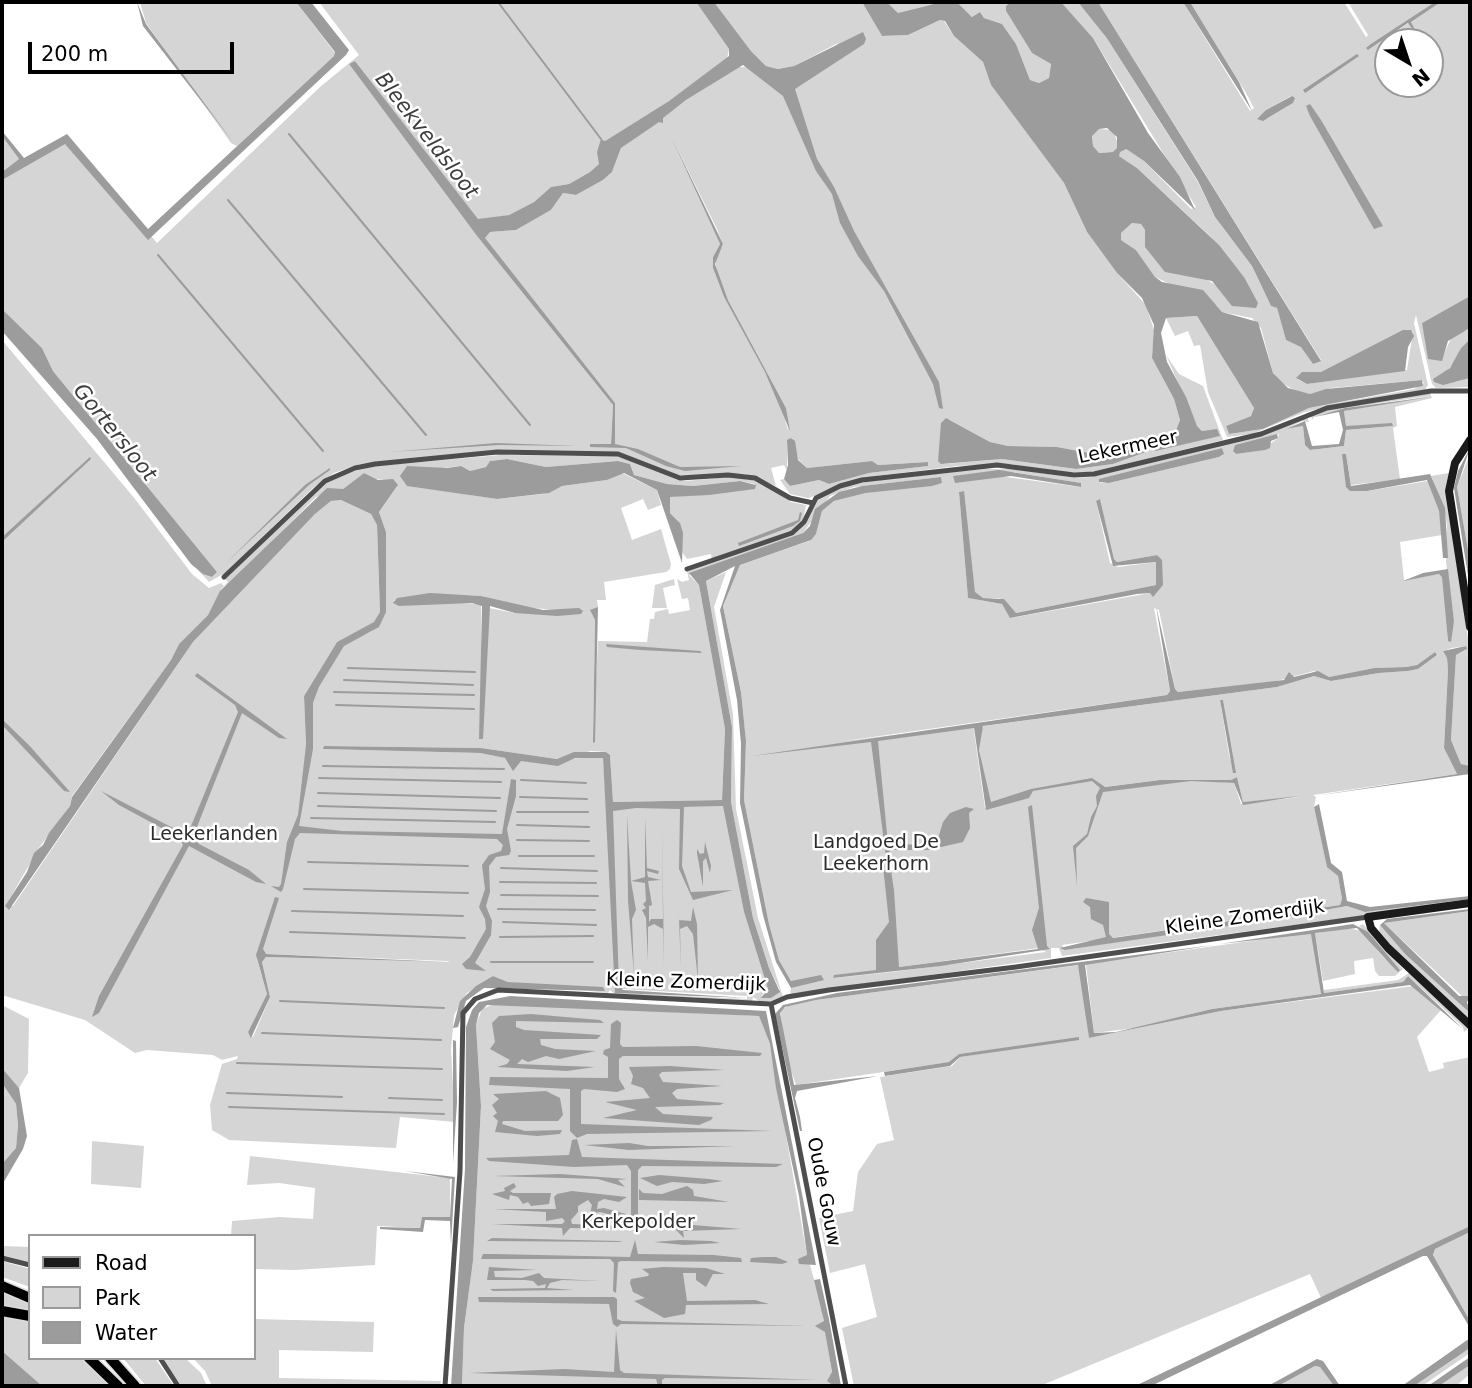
<!DOCTYPE html>
<style>
body{margin:0}
#map{position:relative;width:1472px;height:1388px;overflow:hidden;background:#fff;font-family:"DejaVu Sans",sans-serif}
canvas{display:block}
.frame{position:absolute;inset:0;border:4px solid #000;pointer-events:none}
.legend{position:absolute;left:28px;top:1234px;width:228px;height:126px;box-sizing:border-box;background:#fff;border:2px solid #999;margin:0;padding:9px 12px;list-style:none;font-size:21px;color:#000}
.legend li{display:flex;align-items:center;gap:14px;height:35px}
.legend b{width:35px;border:2px solid #999}
.north{position:absolute;left:1374px;top:28px;width:70px;height:70px;box-sizing:border-box;background:#fff;border:2px solid #999;border-radius:50%;rotate:141deg;font-size:19px;font-weight:700;line-height:28px;text-align:center;color:#000}
.north::after{content:'';display:block;margin:auto;width:24px;height:32px;background:#000;clip-path:polygon(50% 0,100% 100%,50% 72%,0 100%)}
.scale{position:absolute;left:28px;top:42px;width:206px;height:32px;box-sizing:border-box;border:4px solid #000;border-top:0;padding-left:9px;font-size:21px;line-height:24px;white-space:nowrap;color:#000;-webkit-text-stroke:5px #fff;paint-order:stroke}
</style>
<div id="map">
<canvas width="1472" height="1388"></canvas>
<div class="frame"></div>
<ul class="legend">
<li><b style="height:9px;background:#1b1b1b"></b>Road</li>
<li><b style="height:19px;background:#d5d5d5"></b>Park</li>
<li><b style="height:19px;background:#9c9c9c"></b>Water</li>
</ul>
<div class="north">N</div>
<div class="scale">200 m</div>
</div>
<script>
const ctx = document.querySelector('canvas').getContext('2d');
ctx.lineJoin = 'round';
function paint(path, color) {
  ctx.fillStyle = color;
  ctx.fill(path, 'evenodd');
}
function poly(rows) {
  const path = new Path2D();
  for (const r of rows) {
    path.moveTo(r[0], r[1]);
    for (let i = 2; i < r.length; i += 2) path.lineTo(r[i], r[i + 1]);
  }
  return path;
}
function stroke(path, color, width, dash) {
  ctx.strokeStyle = color;
  ctx.lineWidth = width;
  ctx.lineCap = dash ? 'butt' : 'round';
  ctx.setLineDash(dash || []);
  ctx.stroke(path);
}
function write(font, color, halo, rows, align = 'center') {
  ctx.font = font + ' "DejaVu Sans",sans-serif';
  ctx.lineWidth = 5;
  ctx.setLineDash([]);
  ctx.textBaseline = 'middle';
  ctx.strokeStyle = halo;
  ctx.fillStyle = color;
  for (const [text, x, y, turn = 0] of rows) {
    ctx.save();
    ctx.translate(x, y);
    ctx.rotate((+turn || 0) * Math.PI / 180);
    ctx.textAlign = isNaN(turn) ? turn : align;
    if (halo) ctx.strokeText(text, 0, 0);
    ctx.fillText(text, 0, 0);
    ctx.restore();
  }
}
const green = poly([
 [140,2,296,2,335,53,334,56,237,146,231,143,146,23],
 [319,2,696,2,729,49,727,59,669,101,605,141,601,139,599,164,590,172,569,184,551,187,534,202,509,215,478,220,355,61,349,64,477,236,613,405,611,444,590,444,590,447,614,444,615,403,484,238,490,232,516,230,551,210,563,193,576,195,603,180,612,172,621,148,686,100,738,67,747,67,784,96,805,80,838,43,794,66,778,69,766,66,751,51,714,2,862,2,882,36,908,35,940,20,944,21,954,36,983,62,991,85,1064,183,1087,232,1117,273,1146,305,1154,330,1152,358,1174,399,1180,420,1175,433,1154,446,1155,450,1219,436,1213,430,1202,431,1197,426,1166,355,1179,374,1203,386,1223,440,1092,472,1060,473,1012,464,957,466,876,476,808,498,790,494,780,480,784,479,790,486,819,480,829,484,869,473,928,466,928,462,878,465,872,461,807,468,798,459,792,438,787,441,787,470,784,465,771,468,776,486,745,474,678,475,621,453,498,451,360,464,334,473,313,488,225,573,209,582,198,570,212,577,217,572,53,371,42,348,2,309,2,177,70,139,157,243,320,87,359,55],
 [667,128,717,229,723,245,715,259,717,271,728,300,786,408,788,431,782,408,765,371,724,297,713,268,713,257,720,244],
 [950,420,990,442,1008,446,1057,447,1095,454,1142,449,1146,452,1113,464,1076,469,1002,459,945,464,939,461,942,433],
 [887,2,942,2,898,13],
 [957,2,1011,2,1006,11,1032,53,1051,64,1049,78,1039,83,1030,80,1016,44,1002,24,984,18,980,12,972,17],
 [1061,2,1078,2,1097,23,1198,182,1215,217,1252,266,1271,306,1277,308,1286,340,1301,346,1313,364,1321,360,1098,2,1183,2,1250,111,1254,108,1246,93,1190,2,1344,2,1366,37,1368,35,1348,2,1435,2,1367,48,1368,50,1409,23,1420,42,1388,42,1388,84,1430,84,1430,42,1422,42,1411,22,1441,2,1470,2,1470,296,1422,323,1443,356,1452,336,1470,329,1470,339,1461,348,1455,361,1446,372,1435,378,1455,382,1470,378,1470,387,1436,388,1432,384,1416,315,1414,323,1428,385,1425,390,1339,404,1305,412,1252,434,1227,437,1208,392,1200,345,1194,346,1188,331,1175,336,1166,318,1197,316,1254,408,1251,416,1226,426,1229,434,1263,429,1309,408,1414,389,1424,383,1422,380,1331,388,1310,394,1296,391,1280,382,1273,373,1261,328,1252,318,1222,312,1217,306,1155,277,1136,250,1121,240,1121,233,1132,223,1141,224,1145,230,1145,241,1217,286,1244,277,1210,236,1137,168,1113,152,1099,153,1093,146,1092,135,1099,129,1113,130,1118,144,1144,161,1191,209,1196,207,1093,38],
 [1291,96,1293,103,1267,119,1266,110],
 [1413,332,1407,370,1307,384,1297,379,1302,372,1317,374],
 [2,136,19,159,2,172],
 [2,340,135,499,192,574,209,588,221,583,224,586,228,582,225,579,326,483,352,472,374,466,500,455,617,456,685,481,730,477,759,481,791,502,806,505,803,521,793,531,712,560,711,554,687,559,680,549,679,522,670,513,670,497,751,489,755,484,740,481,693,486,667,484,634,475,630,464,618,461,546,467,507,459,490,461,486,467,470,471,461,466,443,468,432,489,497,499,543,494,562,486,607,480,622,473,657,490,661,505,648,510,643,499,621,508,632,540,661,529,671,564,670,569,666,572,604,582,606,600,597,600,598,607,591,612,595,620,593,743,598,641,647,642,650,619,654,619,655,612,668,609,669,614,690,610,688,598,682,599,677,579,682,582,689,580,687,571,791,535,805,524,817,501,839,488,870,481,984,469,1015,469,1075,478,1091,477,1222,445,1307,417,1309,422,1302,421,1286,429,1303,426,1305,445,1310,450,1344,446,1346,430,1393,426,1346,426,1344,411,1430,396,1345,408,1314,417,1312,420,1311,416,1325,410,1430,393,1432,398,1395,407,1397,426,1393,428,1400,479,1351,485,1346,454,1346,487,1367,491,1428,481,1439,511,1442,535,1400,542,1404,580,1439,574,1443,577,1448,641,1454,621,1446,562,1447,525,1444,508,1431,476,1449,473,1456,558,1470,652,1470,766,1461,764,1451,740,1456,655,1466,650,1466,646,1452,648,1443,651,1447,658,1448,670,1444,748,1457,774,1313,795,1316,797,1314,807,1327,866,1338,876,1342,899,1340,905,1062,945,1065,950,1347,906,1365,912,1445,902,1443,905,1062,956,1059,948,1051,948,1051,958,790,995,791,988,812,982,791,981,779,960,769,924,744,800,746,741,741,692,723,606,740,565,809,541,816,534,822,511,834,501,866,493,942,483,941,477,854,487,830,496,803,533,689,575,699,585,725,729,722,800,613,802,610,755,606,752,591,751,557,759,481,748,325,746,323,749,480,753,521,761,603,757,606,808,724,806,744,912,768,989,761,996,780,990,769,968,753,918,731,802,732,727,706,581,726,572,714,607,733,714,736,809,758,918,783,997,771,1001,759,1001,753,997,752,1001,617,996,610,990,608,993,508,982,493,976,467,993,454,1015,451,1050,455,1122,400,1117,396,1148,229,1140,212,1130,210,1105,222,1064,237,1059,238,1056,222,1060,213,1055,147,1050,135,1053,85,1020,2,995,2,725,64,791,29,745,2,719,2,542,91,459,2,537],
 [1279,434,1278,438,1262,450,1236,454,1233,451,1235,445],
 [1222,448,1223,455,1219,457,1109,483,1100,483,1099,480],
 [1013,472,1080,483,1080,487,999,476],
 [364,473,374,479,390,480,397,487,379,512,386,532,386,605,372,631,344,645,319,687,313,703,313,748,306,745,304,696,337,642,375,622,380,612,377,525,371,514,341,500,331,501,315,514,193,642,13,906,6,905,39,848,70,806,72,796,171,660,179,644,208,615,222,588,236,578,316,497,343,489],
 [963,491,975,593,983,598,1000,598,1016,613,1156,585,1156,562,1118,567,1110,563,1096,501,1100,500,1114,559,1117,562,1157,555,1163,585,1150,593,1011,618,1002,604,968,598,959,492],
 [458,595,481,596,519,607,557,610,515,613,489,608,481,739,481,604,442,602,399,606,394,600],
 [1154,608,1159,610,1175,689,1178,692,1273,682,1314,671,1329,677,1374,668,1406,667,1417,665,1435,652,1437,655,1418,669,1408,671,1379,673,1331,681,1314,676,1277,687,984,726,980,731,979,750,988,800,992,803,1008,798,985,808,973,725,838,742,1167,695,1170,691],
 [1220,700,1223,700,1235,773,1229,755],
 [1237,777,1243,802,1300,797,1241,804,1234,783,1191,780,1105,789,1104,787,1160,780,1231,780],
 [1039,948,1046,952,892,972,834,978,833,976],
 [266,954,448,961,449,962,266,957,262,962,270,997,253,1037,248,1032,267,994,257,959],
 [621,989,747,996,747,999,619,993],
 [1470,454,1470,561,1457,487],
 [674,579,675,585,663,588,667,608,652,608,655,585],
 [1470,911,1470,996,1463,997,1384,923],
 [1363,924,1403,969,1395,976,1379,976,1375,971,1373,958,1354,961,1355,974,1323,981,1315,933,1347,928,1362,931,1381,955,1398,971,1400,970,1359,926],
 [1380,925,1405,954,1470,1013,1470,1021,1395,952,1379,933],
 [1308,933,1312,934,1321,994,1212,1009,1135,1028,1094,1033,1086,964],
 [1080,965,1089,1038,1221,1011,1414,986,1441,1010,1417,1037,1429,1072,1444,1068,1443,1063,1470,1057,1470,1226,1321,1298,1310,1274,1040,1386,854,1386,842,1328,877,1317,865,1264,830,1273,819,1218,853,1211,858,1172,877,1144,894,1140,880,1077,952,1066,960,1057,1080,1038,959,1054,950,1062,796,1085,787,1059,780,1011,788,1006,816,1000],
 [1409,973,1468,1028,1467,1030,1464,1032,1463,1027,1408,976,1403,982,1324,993,1324,990,1398,980],
 [494,1004,759,1016,770,1044,807,1255,821,1303,834,1386,462,1386,464,1328,473,1261,481,1106,476,1025,482,1009],
 [2,1005,29,1019,28,1073,19,1088,2,1068],
 [2,1083,16,1104,18,1125,16,1148,2,1164],
 [92,1141,144,1146,141,1188,91,1184],
 [250,1156,450,1178,450,1218,422,1217,420,1228,377,1226,375,1265,295,1270,254,1269,254,1236,231,1236,232,1221,280,1217,313,1219,315,1188,279,1183,247,1185],
 [1470,1232,1470,1321,1433,1255,1435,1249],
 [2,1246,30,1247,30,1262,2,1255],
 [2,1261,30,1269,30,1287,2,1277],
 [2,1291,30,1304,30,1310,2,1306],
 [2,1317,30,1322,30,1358,83,1358,112,1386,2,1386],
 [254,1319,374,1322,373,1352,279,1350,279,1378,441,1381,440,1386,212,1386,205,1371,193,1358,254,1358],
 [1470,1348,1470,1353,1422,1386,1414,1386],
 [123,1358,155,1358,174,1386,146,1386],
 [163,1358,185,1358,201,1373,207,1386,181,1386],
 [1470,1365,1470,1374,1456,1386,1439,1386],
 [1315,1366,1320,1367,1334,1386,1278,1386]
]);
const water = poly([
 [137,2,146,24,233,142,143,26],
 [296,2,311,2,349,50,346,55,148,240,65,144,2,180,2,172,19,159,2,136,2,131,24,158,67,134,148,229,334,56,335,52],
 [696,2,714,2,751,51,766,66,778,69,794,66,863,32,866,39,864,44,795,89,817,159,834,187,854,231,939,382,943,409,939,408,933,384,884,291,858,256,840,223,832,194,816,171,783,96,743,65,686,100,663,118,663,123,659,122,621,148,612,172,603,180,576,195,563,193,551,210,516,230,490,232,485,238,615,403,615,444,638,449,680,467,741,466,685,471,666,466,626,448,590,447,590,444,611,444,613,405,477,236,349,64,355,61,478,219,509,215,534,202,551,187,569,184,590,172,599,164,597,152,601,139,605,141,669,101,729,56,729,49],
 [862,2,887,2,898,13,942,2,957,2,972,17,980,12,984,18,1002,24,1016,44,1030,80,1039,83,1049,78,1051,64,1032,53,1006,11,1006,6,1011,2,1061,2,1093,38,1148,133,1180,177,1195,210,1144,161,1126,149,1120,152,1119,156,1137,168,1219,245,1244,277,1258,303,1256,308,1232,306,1212,281,1165,272,1145,247,1145,230,1141,224,1132,223,1121,233,1121,240,1136,250,1155,277,1162,282,1203,290,1222,312,1258,322,1273,373,1288,388,1310,394,1326,389,1422,380,1423,386,1309,408,1263,429,1229,434,1226,426,1251,416,1254,408,1197,316,1166,318,1161,333,1167,362,1186,397,1197,426,1202,431,1217,429,1220,436,1155,451,1154,447,1175,433,1180,420,1174,399,1152,358,1154,325,1142,298,1117,273,1087,232,1064,183,991,85,983,62,954,36,945,21,940,20,908,35,882,36],
 [1107,128,1117,137,1117,148,1113,152,1099,153,1093,146,1092,136,1099,129],
 [1078,2,1098,2,1321,361,1313,364,1301,347,1286,340,1277,308,1271,306,1252,266,1215,217,1198,181,1106,37],
 [1183,2,1190,2,1239,82,1252,111],
 [1435,2,1441,2,1411,22,1422,42,1408,23,1368,50,1366,48,1371,44],
 [1357,54,1359,56,1305,93,1303,90],
 [1292,96,1295,98,1293,103,1263,121,1257,119,1266,110],
 [1310,104,1321,120,1383,226,1374,229,1310,116,1306,106],
 [667,128,723,244,715,264,728,300,786,408,790,431,765,372,724,297,713,268,713,257,720,244],
 [1470,296,1470,328,1448,341,1442,361,1428,359,1422,323],
 [2,309,42,348,53,371,217,572,212,577,203,574,191,564,97,439,2,331],
 [1403,330,1411,330,1414,336,1408,347,1405,371,1307,384,1296,378,1302,372,1321,372],
 [1470,339,1470,378,1443,385,1434,382,1433,379,1450,368,1461,348],
 [1430,397,1344,411,1346,426,1392,423,1393,426,1346,430,1344,446,1310,450,1305,445,1303,426,1286,429,1305,421,1312,446,1339,444,1343,430,1339,412,1314,417,1345,408],
 [946,418,990,442,1008,446,1057,447,1095,454,1142,449,1146,452,1113,464,1076,469,1002,459,941,464,938,461,941,423],
 [1277,434,1278,438,1271,441,1270,448,1265,450,1236,454,1233,451,1235,445],
 [791,438,795,441,798,460,807,468,872,461,878,465,928,462,928,466,869,473,829,484,819,480,790,486,784,479,788,465,787,440],
 [496,443,578,446,499,445,390,452],
 [1222,448,1224,454,1219,457,1109,483,1099,482,1099,479],
 [1470,448,1457,487,1470,561,1469,582,1454,488,1458,471],
 [1342,454,1346,454,1351,486,1430,474,1445,508,1448,558,1443,558,1439,511,1427,480,1367,491,1350,491,1346,487],
 [90,457,91,459,2,542,2,537],
 [507,459,546,467,618,461,630,464,634,475,667,484,693,486,740,481,756,485,755,489,709,495,670,497,670,513,680,523,683,533,682,563,657,490,624,473,607,480,562,486,549,493,497,499,407,486,400,476,407,466,447,468,461,466,470,471,486,467,490,461],
 [330,468,330,470,309,485,226,563,305,485],
 [999,470,1081,483,1081,487,1011,476,955,483,953,476],
 [364,473,378,480,393,479,398,485,379,512,386,532,386,612,379,627,344,646,319,687,313,703,313,749,299,826,342,831,502,834,511,779,516,780,516,796,507,829,511,851,509,855,496,857,489,866,490,892,486,906,492,921,491,935,475,963,486,971,466,969,462,964,470,957,486,929,485,919,479,907,485,889,482,865,489,855,501,851,503,845,497,839,300,833,295,839,283,889,281,892,271,886,279,887,281,884,287,842,298,815,306,745,304,696,337,642,374,622,380,612,377,525,371,514,341,500,331,501,315,514,193,642,9,910,5,906,27,872,34,853,43,845,49,833,70,806,72,797,171,660,179,644,208,615,220,591,327,488,343,489],
 [941,477,942,483,932,486,866,493,834,501,822,511,816,534,811,540,740,565,723,606,741,692,746,741,744,800,769,924,779,960,791,981,821,975,824,980,791,988,776,962,763,915,740,803,741,744,737,700,720,610,735,566,706,581,732,727,731,802,753,918,769,968,780,992,771,998,761,998,768,989,744,912,723,806,684,807,682,866,691,892,733,890,693,900,679,869,680,809,636,808,613,811,619,985,623,990,748,998,615,993,603,758,575,758,558,766,521,761,513,771,505,758,480,753,323,749,324,746,481,748,557,759,574,752,606,752,610,755,613,802,722,800,725,729,699,585,689,573,803,533,810,526,815,509,839,492,862,486],
 [964,491,975,592,983,598,1004,599,1016,613,1156,585,1156,562,1113,566,1096,501,1100,499,1114,559,1117,562,1157,555,1162,560,1163,585,1153,597,1150,593,1137,594,1010,618,1002,604,968,598,959,492],
 [800,512,802,513,800,521,793,526,739,546,738,543,798,520],
 [1448,569,1454,621,1451,642,1448,641,1442,577,1439,574,1403,581,1423,573],
 [430,593,481,596,543,610,579,608,583,611,581,614,557,616,515,613,490,606,483,739,479,739,482,606,472,603,399,606,393,603,397,598],
 [1156,606,1175,689,1178,692,1284,680,1289,672,1294,677,1318,671,1329,677,1374,668,1406,667,1417,665,1435,652,1437,655,1418,669,1408,671,1379,673,1331,681,1314,676,1277,687,983,726,979,750,991,802,1031,789,1092,778,1105,787,1160,780,1231,780,1237,777,1243,802,1300,796,1243,805,1234,783,1191,781,1103,792,1088,836,1076,848,1077,886,1073,846,1087,834,1091,817,1097,806,1096,796,1100,788,1092,781,1033,791,1029,798,986,810,974,728,878,741,888,844,933,845,937,842,943,822,950,813,966,807,974,809,969,813,970,828,963,842,928,850,891,850,886,857,871,742,752,756,1167,695,1170,691],
 [598,607,595,742,593,743,595,620,590,610],
 [606,644,700,651,702,653,640,650,607,647],
 [1466,646,1467,649,1456,655,1451,740,1461,764,1470,766,1470,774,1314,796,1457,774,1444,748,1448,670,1447,658,1443,651],
 [197,673,287,739,279,738,242,713,193,837,199,844,249,870,266,884,256,882,189,846,99,1013,92,1017,99,996,183,845,180,838,119,805,101,791,183,833,189,831,238,712,235,705,195,676],
 [1220,700,1223,700,1236,773,1233,773],
 [2,719,29,745,70,792,64,791,2,725],
 [1319,804,1331,863,1342,872,1347,901,1370,907,1470,896,1470,899,1365,912,1347,906,1263,921,1065,950,1060,948,1106,937,1103,925,1091,919,1090,907,1083,902,1086,898,1109,902,1109,934,1113,938,1340,905,1342,899,1338,876,1327,867,1314,807],
 [1032,805,1047,946,1050,949,941,966,833,978,834,975,876,970,876,940,889,922,883,866,886,863,890,864,894,890,899,967,1038,949,1032,930,1039,908,1028,807],
 [627,815,631,881,645,877,645,817,647,868,659,871,658,874,647,871,648,877,661,880,648,881,652,905,649,906,649,922,651,919,663,919,662,819,664,968,663,929,654,924,648,927,648,961,646,918,642,910,646,908,643,904,646,901,645,883,631,881,636,910,632,919,634,975,628,900],
 [705,842,711,866,710,873,706,858,703,861,703,887,697,853,697,849,700,854,704,853],
 [678,893,679,920,691,921,693,907,697,924,698,980,693,934,687,926,680,929,681,970],
 [275,897,279,898,263,949,266,954,449,962,266,957,262,962,270,997,251,1038,248,1032,267,994,256,955],
 [1470,909,1470,911,1384,923,1459,996,1470,996,1467,1002,1470,1013,1405,954,1380,925,1387,919],
 [1353,924,1368,932,1400,970,1398,972,1391,965,1357,928,1315,933,1324,993,1403,982,1408,976,1463,1029,1410,985,1221,1011,1089,1038,1078,965,816,1000,785,1007,780,1013,794,1085,878,1076,797,1091,795,1098,800,1117,802,1131,800,1131,775,1014,783,1005,837,993,1214,945,1085,965,1094,1033,1116,1032,1212,1009,1321,994,1311,934,1220,944],
 [493,976,508,982,603,987,605,991,484,988,466,1001,458,1027,453,1028,460,1001,476,986],
 [510,996,766,1011,816,1265,799,1264,798,1259,807,1255,799,1196,776,1088,770,1044,759,1016,487,1005,479,1013,476,1025,481,1106,473,1261,464,1328,462,1386,451,1386,465,1169,466,1027,472,1010,479,1002],
 [531,1014,600,1020,604,1023,516,1021,516,1027,524,1030,601,1035,597,1039,540,1039,541,1045,555,1049,596,1051,559,1059,546,1056,528,1062,522,1059,517,1064,595,1067,567,1071,497,1067,507,1064,510,1060,490,1049,495,1042,492,1023,499,1016],
 [617,1020,621,1023,620,1044,623,1047,696,1046,762,1053,760,1056,623,1056,619,1059,619,1079,625,1089,617,1092,584,1089,581,1091,581,1124,772,1131,587,1134,577,1138,570,1131,570,1089,489,1085,490,1077,608,1078,608,1057,603,1054,604,1050,610,1048,611,1024],
 [1079,1037,1079,1040,960,1057,950,1066,885,1076,884,1072,949,1062,959,1054],
 [453,1040,456,1041,457,1102,453,1163],
 [670,1066,725,1070,662,1072,659,1075,663,1082,722,1086,677,1089,672,1093,677,1099,724,1103,720,1105,655,1107,663,1114,713,1117,711,1120,699,1125,603,1118,637,1110,605,1102,650,1098,643,1088,631,1084,633,1076,629,1067],
 [2,1068,19,1088,27,1136,23,1149,2,1185,2,1164,16,1148,18,1125,16,1104,2,1083],
 [546,1091,560,1098,563,1115,558,1121,503,1121,502,1124,525,1131,562,1130,560,1134,537,1136,495,1132,498,1121,493,1116,497,1113,492,1105,499,1099,493,1094],
 [577,1139,582,1157,783,1164,776,1167,642,1166,638,1170,638,1230,635,1232,631,1229,631,1171,627,1165,574,1167,489,1161,486,1158,569,1155,572,1140],
 [629,1143,648,1146,735,1146,629,1150,584,1145],
 [405,1171,455,1177,451,1244,450,1221,425,1220,423,1232,380,1229,380,1227,420,1228,422,1217,450,1217,452,1179],
 [560,1174,627,1179,618,1180,625,1187,598,1179,493,1176],
 [659,1175,709,1179,723,1181,704,1184,672,1182,657,1186,640,1178],
 [514,1183,516,1187,510,1191,513,1193,551,1193,549,1204,531,1206,528,1202,523,1204,518,1197,510,1195,509,1200,492,1194,505,1191,504,1188],
 [687,1186,693,1190,694,1196,729,1202,639,1200,639,1189,643,1193,662,1194],
 [572,1191,627,1197,619,1202,604,1199,598,1202,597,1209,604,1208,626,1214,613,1218,612,1215,600,1212,590,1214,592,1205,588,1200,578,1206,578,1212,571,1220,572,1224,624,1226,612,1229,570,1228,563,1236,562,1228,492,1224,562,1224,565,1221,562,1218,546,1221,546,1212,493,1209,556,1209,554,1197,557,1194],
 [685,1219,693,1225,741,1229,683,1231,684,1238,675,1229,646,1227,684,1224],
 [1470,1226,1470,1232,1435,1249,1433,1255,1470,1321,1470,1328,1427,1256,1423,1256,1151,1386,1135,1386],
 [492,1238,619,1241,623,1242,487,1241],
 [635,1240,638,1254,714,1255,741,1258,742,1262,621,1261,618,1262,616,1293,613,1291,614,1263,610,1259,481,1259,483,1254,493,1254,630,1257],
 [680,1240,711,1241,720,1243,684,1245,654,1242],
 [763,1257,776,1257,788,1262,782,1264,750,1262,751,1258],
 [489,1267,537,1270,494,1271,495,1277,522,1278,539,1273,544,1278,600,1281,562,1280,550,1283,547,1288,574,1290,493,1291,490,1289,545,1288,546,1284,538,1286,533,1281,525,1280,487,1280],
 [663,1267,706,1268,725,1274,713,1274,706,1287,696,1280,696,1273,683,1273,687,1301,755,1300,769,1304,686,1305,685,1314,664,1318,634,1301,645,1298,633,1292,630,1283,631,1279,648,1276,649,1274,642,1269],
 [820,1279,829,1319,841,1386,834,1386,827,1381,832,1372,825,1332,815,1326,824,1321,814,1280],
 [478,1297,614,1297,617,1299,617,1319,622,1321,808,1326,621,1324,617,1327,613,1324,609,1304,479,1302],
 [616,1330,620,1370,624,1373,819,1380,665,1378,662,1380,662,1386,658,1386,656,1379,469,1373,564,1369,614,1372],
 [1470,1338,1470,1348,1414,1386,1402,1386],
 [2,1351,42,1386,2,1386],
 [1470,1357,1470,1365,1439,1386,1428,1386],
 [1317,1359,1323,1361,1340,1386,1334,1386,1320,1367,1315,1366,1278,1386,1268,1386]
]);
const stream = poly([
 [498,2,601,139],
 [289,134,530,425],
 [228,200,426,435],
 [158,255,323,451],
 [348,668,475,672],
 [344,680,473,685],
 [334,692,474,695],
 [336,705,474,709],
 [323,766,504,769],
 [319,778,501,782],
 [521,780,586,783],
 [318,793,500,798],
 [520,797,587,799],
 [318,806,496,811],
 [517,812,588,812],
 [311,818,495,822],
 [517,825,589,827],
 [517,840,589,841],
 [519,856,594,856],
 [308,862,468,866],
 [501,868,597,871],
 [500,882,596,883],
 [304,889,468,893],
 [501,895,598,896],
 [498,909,595,910],
 [292,911,463,916],
 [503,922,596,925],
 [290,932,465,938],
 [500,937,593,936],
 [491,962,593,962],
 [280,1001,444,1008],
 [262,1033,441,1040],
 [237,1063,442,1069],
 [227,1093,342,1097],
 [389,1098,442,1100],
 [229,1107,444,1114]
]);
const street = poly([
 [687,569,792,533,804,522,816,498,840,486,862,480,997,465,1074,475,1094,474,1261,434,1327,408,1431,391,1470,391],
 [224,577,325,481,355,468,375,464,497,452,618,454,680,478,728,475,755,478,790,498,813,503],
 [771,1004,846,1386],
 [2,1258,30,1265],
 [160,1358,178,1386],
 [445,1386,460,1171,463,1013,475,999,498,990,771,1004,787,997,829,990,1016,967,1368,917]
]);
const secondary = poly([
 [1470,440,1455,463,1449,491,1470,627],
 [1470,903,1368,917,1371,928,1388,948,1470,1025]
]);
const highway = poly([
 [2,1286,30,1298],
 [2,1311,30,1316],
 [89,1358,118,1386],
 [110,1358,135,1386]
]);
const streetNames = [
 ["Lekermeer",1128,448,-12],
 ["Kleine Zomerdijk",1245,918,-8],
 ["Kleine Zomerdijk",686,983,2],
 ["Oude Gouw",823,1192,79]
];
const parkNames = [
 ["Leekerlanden",214,835],
 ["Landgoed De",876,843],
 ["Leekerhorn",876,865],
 ["Kerkepolder",638,1223]
];
const waterNames = [
 ["Bleekveldsloot",426,136,52],
 ["Gortersloot",114,433,51]
];
paint(green, '#d5d5d5');
paint(water, '#9c9c9c');
stroke(stream, '#9c9c9c', 2);
stroke(highway, '#dbdbdb', 13);
stroke(street, '#4e4e4e', 5);
stroke(secondary, '#1b1b1b', 8);
stroke(highway, '#000', 10);
write('19px', '#000', '#fff', streetNames);
write('19px', '#2c2c2c', '#fff', parkNames);
write('italic 21px', '#3d3d3d', '#fff', waterNames);
</script>
